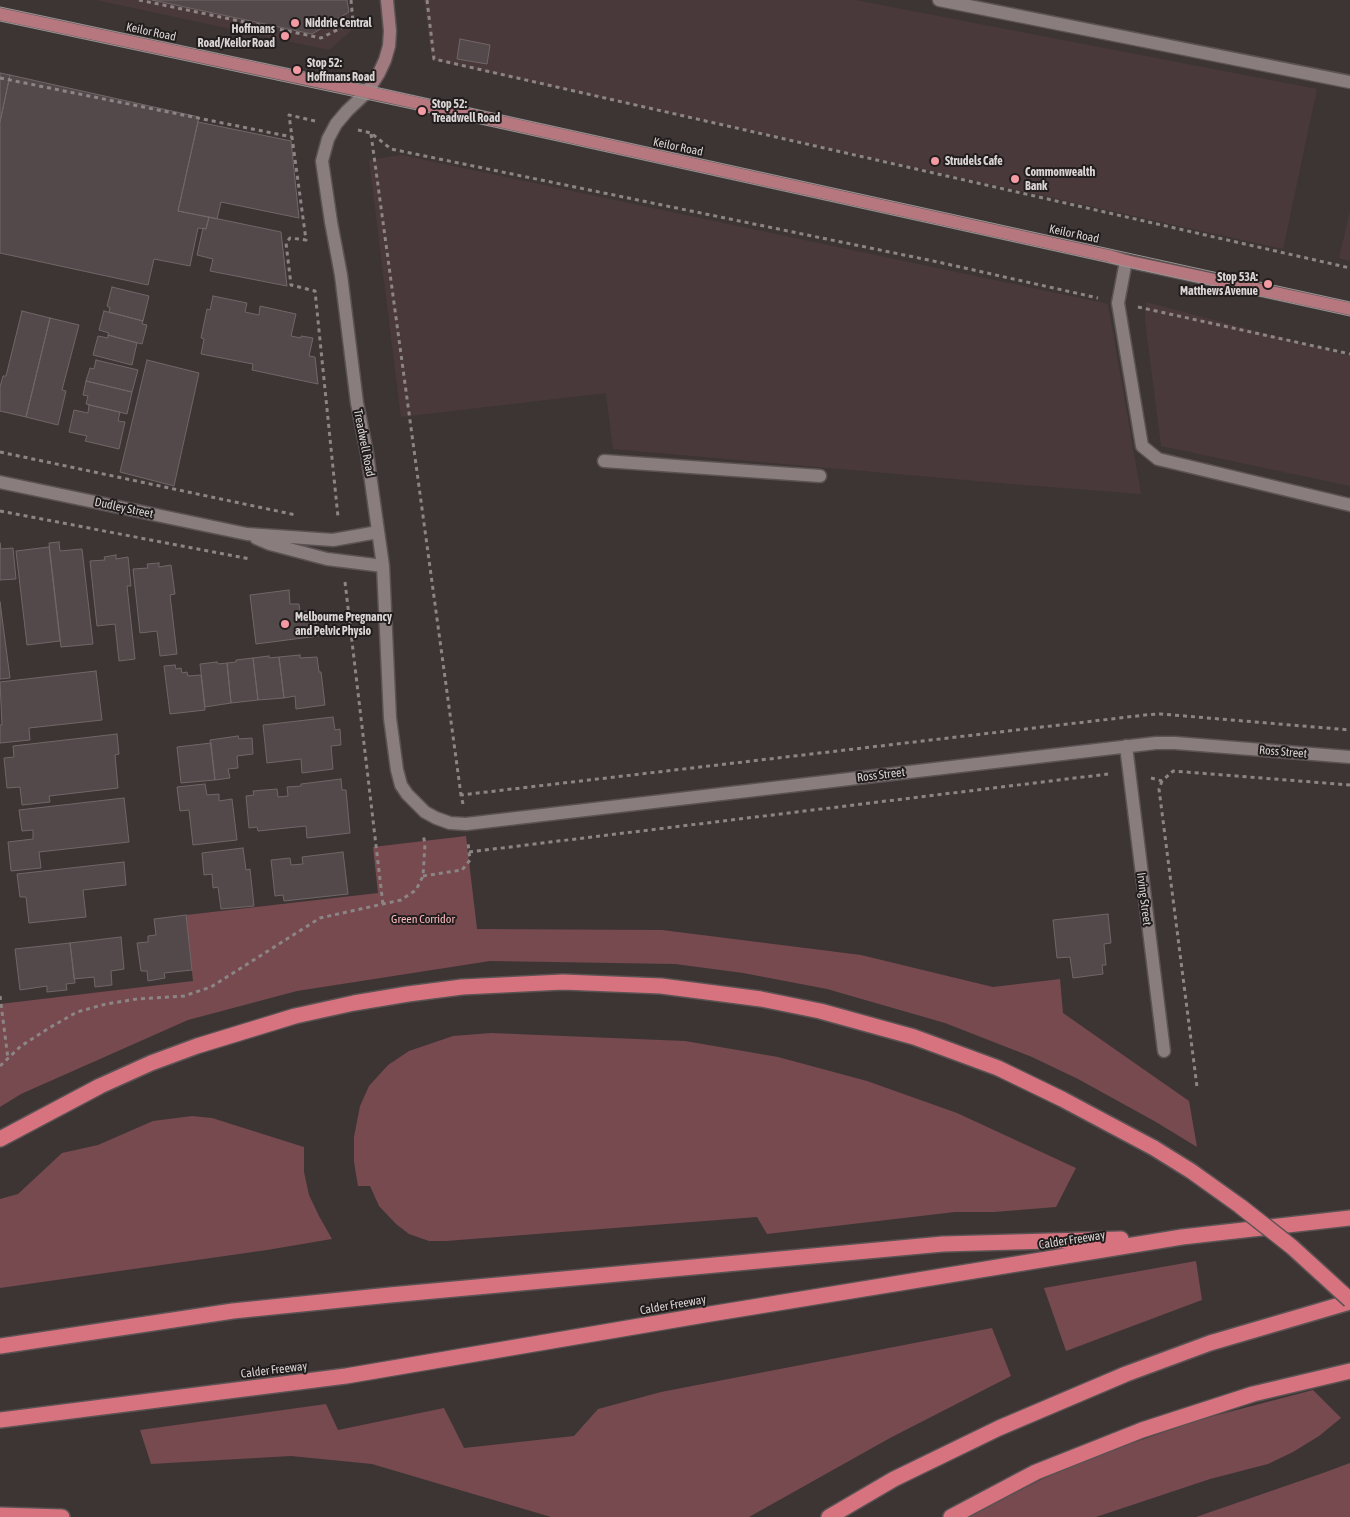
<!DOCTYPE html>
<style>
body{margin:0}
canvas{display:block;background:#3d3434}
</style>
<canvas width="1350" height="1517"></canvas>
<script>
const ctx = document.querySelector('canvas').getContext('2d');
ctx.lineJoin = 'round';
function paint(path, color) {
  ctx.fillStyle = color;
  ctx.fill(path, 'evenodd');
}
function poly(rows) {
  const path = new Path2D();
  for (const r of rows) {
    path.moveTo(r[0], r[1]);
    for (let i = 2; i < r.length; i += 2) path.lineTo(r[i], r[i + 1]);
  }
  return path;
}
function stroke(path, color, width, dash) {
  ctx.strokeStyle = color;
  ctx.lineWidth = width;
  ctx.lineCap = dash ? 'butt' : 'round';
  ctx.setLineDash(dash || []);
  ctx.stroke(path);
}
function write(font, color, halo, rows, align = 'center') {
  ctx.font = font + ' "Asap Condensed",sans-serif';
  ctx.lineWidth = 4;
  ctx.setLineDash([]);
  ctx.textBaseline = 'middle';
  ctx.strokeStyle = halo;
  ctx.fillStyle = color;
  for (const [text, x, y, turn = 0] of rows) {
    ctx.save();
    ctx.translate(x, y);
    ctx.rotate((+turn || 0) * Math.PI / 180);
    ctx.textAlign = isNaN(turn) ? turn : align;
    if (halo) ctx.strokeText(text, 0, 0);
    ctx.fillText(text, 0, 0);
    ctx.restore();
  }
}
const built = poly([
 [96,0,347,0,351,31,329,50],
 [424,0,855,0,1317,89,1283,249,432,60],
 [401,155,1108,304,1141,494,1011,484,613,449,606,393,401,417,369,160],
 [1350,211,1350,261,1339,258],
 [1146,302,1350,356,1350,486,1161,446,1145,321]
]);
const green = poly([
 [466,836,477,929,662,930,861,955,993,987,1060,979,1063,1013,1189,1101,1197,1147,1156,1122,1078,1079,1032,1057,945,1023,827,989,743,973,675,964,490,961,297,991,188,1020,21,1094,0,1107,0,1004,193,981,186,915,378,893,373,847],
 [491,1033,685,1041,778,1057,867,1081,957,1113,1076,1168,1056,1207,994,1212,955,1212,767,1234,757,1217,446,1241,429,1241,409,1234,396,1224,379,1206,370,1186,358,1186,354,1162,354,1137,360,1106,369,1086,388,1065,409,1051,453,1036],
 [192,1116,212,1118,304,1147,304,1172,309,1195,319,1216,332,1239,267,1250,0,1288,0,1199,18,1194,62,1153,98,1145,153,1121],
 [1196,1261,1202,1300,1066,1351,1044,1288],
 [992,1328,1011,1376,890,1438,749,1517,551,1517,372,1464,291,1456,151,1464,140,1430,326,1404,338,1430,444,1408,464,1448,574,1436,598,1409,661,1392],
 [1313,1390,1341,1418,1319,1436,1293,1452,1268,1464,1210,1479,1096,1517,968,1517,1072,1464,1202,1419],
 [1350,1463,1350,1517,1196,1517,1323,1473]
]);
const building = poly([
 [152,0,347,0,349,12,312,34,152,0],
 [460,39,490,45,487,64,457,59,460,39],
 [0,73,10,75,0,122,0,73],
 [10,75,199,117,178,211,209,217,206,229,198,228,190,266,154,259,148,285,0,253,0,122,10,75],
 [198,122,291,141,299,218,221,202,217,219,178,211,198,122],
 [209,217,281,232,287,286,210,271,213,259,197,255,203,228,206,229,209,217],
 [112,287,149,296,143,321,109,312,110,308,107,306,112,287],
 [213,296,247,303,245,312,259,315,260,306,296,314,291,336,301,338,301,336,313,338,309,356,315,357,318,384,252,370,253,364,201,354,204,339,201,338,207,309,210,310,213,296],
 [22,311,50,318,26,417,0,411,0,387,3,376,6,376,22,311],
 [104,311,143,321,142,324,147,325,142,344,108,335,109,333,99,330,104,311],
 [50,318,79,325,62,390,66,391,58,425,26,417,50,318],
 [108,335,137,343,132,365,93,355,98,336,108,338,108,335],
 [96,360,138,370,132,392,86,381,90,368,94,369,96,360],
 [147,360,199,373,174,486,120,472,147,360],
 [86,381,132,392,127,414,86,404,88,396,83,395,86,381],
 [89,405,120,412,118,421,125,422,119,449,85,441,87,436,69,432,74,410,88,413,89,405],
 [59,542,60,551,82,549,93,644,61,647,49,543,59,542],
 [0,543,1,549,13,548,16,579,0,580,0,543],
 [49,547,60,641,27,645,16,551,49,547],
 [116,555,116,559,128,557,131,586,127,586,135,659,119,661,115,624,97,626,90,561,105,560,104,557,116,555],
 [159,563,159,567,171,565,175,594,170,595,177,654,160,656,157,631,140,633,133,569,148,568,147,564,159,563],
 [289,590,290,604,299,604,300,612,315,610,318,636,256,644,250,595,289,590],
 [0,602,10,678,0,679,0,602],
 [300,655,300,658,317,657,319,672,321,672,325,705,296,709,295,696,284,698,279,657,300,655],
 [269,656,269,658,279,657,284,698,258,700,253,658,269,656],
 [253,658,258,700,231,703,227,663,236,662,236,660,253,658],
 [217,662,218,664,227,663,231,703,205,707,200,664,217,662],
 [175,665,176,669,181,668,182,673,187,672,188,676,201,675,205,710,170,714,164,666,175,665],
 [96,671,102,720,29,728,30,740,0,743,0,725,2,725,0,682,96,671],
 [333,717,335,730,340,729,341,745,331,746,333,769,302,773,301,759,267,763,263,725,333,717],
 [117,734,119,754,115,755,118,788,49,796,50,802,22,805,20,787,7,788,4,758,14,757,13,746,117,734],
 [238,736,239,739,252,738,253,754,237,756,238,768,228,769,230,778,215,780,210,740,238,736],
 [211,743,215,780,181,783,177,747,211,743],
 [341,779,342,790,346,790,350,833,307,838,306,826,258,831,257,827,249,828,246,796,254,795,253,791,277,789,278,797,288,796,287,787,301,786,301,784,341,779],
 [205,784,207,795,219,794,219,801,232,799,237,840,193,845,189,810,180,811,177,787,205,784],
 [124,798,129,842,39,852,41,868,11,871,8,842,33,839,33,830,22,831,19,810,124,798],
 [243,848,246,870,250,869,254,906,221,909,218,887,213,888,212,874,204,875,202,853,243,848],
 [343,852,348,894,284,901,283,895,275,896,271,860,290,858,291,865,303,864,302,857,343,852],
 [124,862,126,885,83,890,86,917,29,923,26,897,20,897,17,874,124,862],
 [1108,914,1111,943,1104,944,1106,965,1102,965,1103,974,1073,978,1070,957,1057,958,1053,920,1108,914],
 [186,915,192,970,164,973,165,978,148,981,147,971,141,971,137,943,148,942,148,936,156,935,154,919,186,915],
 [121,937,124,969,111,971,112,985,95,987,94,977,74,979,70,943,121,937],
 [70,943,75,983,66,984,67,990,47,992,47,986,20,990,15,949,70,943]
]);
const path = poly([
 [139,0,321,38,353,22,351,0],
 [427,0,434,59,1350,268],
 [0,78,292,137],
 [315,121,289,115,306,240,290,238,286,243,291,285,315,291,338,517,336,518],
 [358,130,371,133,391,149,938,262,1098,298],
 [371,134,461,795],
 [1138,307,1350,354],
 [0,452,296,515],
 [0,511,250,559],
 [345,582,383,905],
 [1151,778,1162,781,1173,771,1350,785],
 [1162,781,1159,789,1197,1087],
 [463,804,461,795,1145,715,1161,714,1350,730],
 [469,852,1108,774],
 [423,876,462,870,470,860,468,843],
 [0,996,8,1059],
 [0,1066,21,1046,49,1028,77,1012,106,1004,137,999,184,996,211,987,320,918,401,900,416,890,423,876,425,844,423,834]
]);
const lane = poly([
 [939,0,1350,82],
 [1126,261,1118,303,1142,446,1158,459,1350,505],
 [604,461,820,476]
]);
const street = poly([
 [367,92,347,111,336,124,328,139,322,161,331,222,341,275,357,403,367,453,383,566,390,718,397,770,401,785,407,794,425,812,436,818,450,823,466,824,1156,743,1175,743,1350,757],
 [0,482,247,534,333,540,378,532],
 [256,538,270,544,327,559,383,566],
 [1126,746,1164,1051]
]);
const secondary = poly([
 [367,92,379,73,385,60,389,46,390,31,387,0]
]);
const primary = poly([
 [0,14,367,92,1109,256,1126,261,1350,309]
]);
const highway = poly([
 [0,1139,100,1086,151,1063,197,1046,295,1016,354,1003,408,994,462,987,563,982,661,986,761,999,820,1011,914,1037,998,1068,1062,1099,1154,1148],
 [0,1346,233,1311,390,1295,943,1244,1121,1239],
 [0,1420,346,1376,710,1314,1182,1237,1350,1218],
 [0,1515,62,1517],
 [829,1517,894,1479,999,1428,1126,1374,1210,1343,1350,1302],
 [951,1517,1036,1472,1142,1430,1253,1394,1350,1371]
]);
const tram = poly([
 [0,7,370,86,1350,302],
 [0,21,422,111,1350,316]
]);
const highwayBridge = poly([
 [1154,1148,1191,1171,1240,1206,1292,1247,1350,1300]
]);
const markers = [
 [295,23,5,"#f49aa3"],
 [285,36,5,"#f49aa3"],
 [297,70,5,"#f49aa3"],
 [422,111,5,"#f49aa3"],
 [935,161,5,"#f49aa3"],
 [1015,179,5,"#f49aa3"],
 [1268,284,5,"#f49aa3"],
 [285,624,5,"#f49aa3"]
];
const poiNames = [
 ["Niddrie Central",305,23],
 ["Hoffmans",275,29,"right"],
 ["Road/Keilor Road",275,43,"right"],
 ["Stop 52:",307,63],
 ["Hoffmans Road",307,77],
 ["Stop 52:",432,104],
 ["Treadwell Road",432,118],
 ["Strudels Cafe",945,161],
 ["Commonwealth",1025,172],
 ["Bank",1025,186],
 ["Stop 53A:",1258,277,"right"],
 ["Matthews Avenue",1258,291,"right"],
 ["Melbourne Pregnancy",295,617],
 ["and Pelvic Physio",295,631]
];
const streetNames = [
 ["Keilor Road",151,32,12],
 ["Keilor Road",678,147,12],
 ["Keilor Road",1074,234,12],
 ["Treadwell Road",364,443,79],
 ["Dudley Street",124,508,12],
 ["Ross Street",1283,752,5],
 ["Ross Street",881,775,-7],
 ["Irving Street",1144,899,83],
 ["Calder Freeway",1072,1240,-9],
 ["Calder Freeway",673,1305,-10],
 ["Calder Freeway",274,1370,-7]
];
const parkNames = [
 ["Green Corridor",423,919]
];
paint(built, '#4a393b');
paint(green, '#764a4e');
paint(building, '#53494a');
stroke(building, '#716667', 1);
stroke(lane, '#5b5253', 15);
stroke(street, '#5b5253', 15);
stroke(secondary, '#5b5253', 15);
stroke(primary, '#5b5253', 15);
stroke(highway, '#5b5253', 18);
stroke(path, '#8d8585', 3, [4, 4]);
stroke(lane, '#897d7e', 12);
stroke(street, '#897d7e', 12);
stroke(secondary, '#a07a7e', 12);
stroke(primary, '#b7777f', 12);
stroke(highway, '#d6737f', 15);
stroke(tram, '#9a9393', 1);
stroke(highwayBridge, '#5b5253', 18, []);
stroke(highwayBridge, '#d6737f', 15);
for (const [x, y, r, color] of markers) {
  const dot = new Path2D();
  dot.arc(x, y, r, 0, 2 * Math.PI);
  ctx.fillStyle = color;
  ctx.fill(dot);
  stroke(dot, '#211d1d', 2);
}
write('bold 12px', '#dad4d4', '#211d1d', poiNames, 'left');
write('12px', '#dad4d4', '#211d1d', streetNames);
write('12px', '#f9b9be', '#211d1d', parkNames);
</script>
